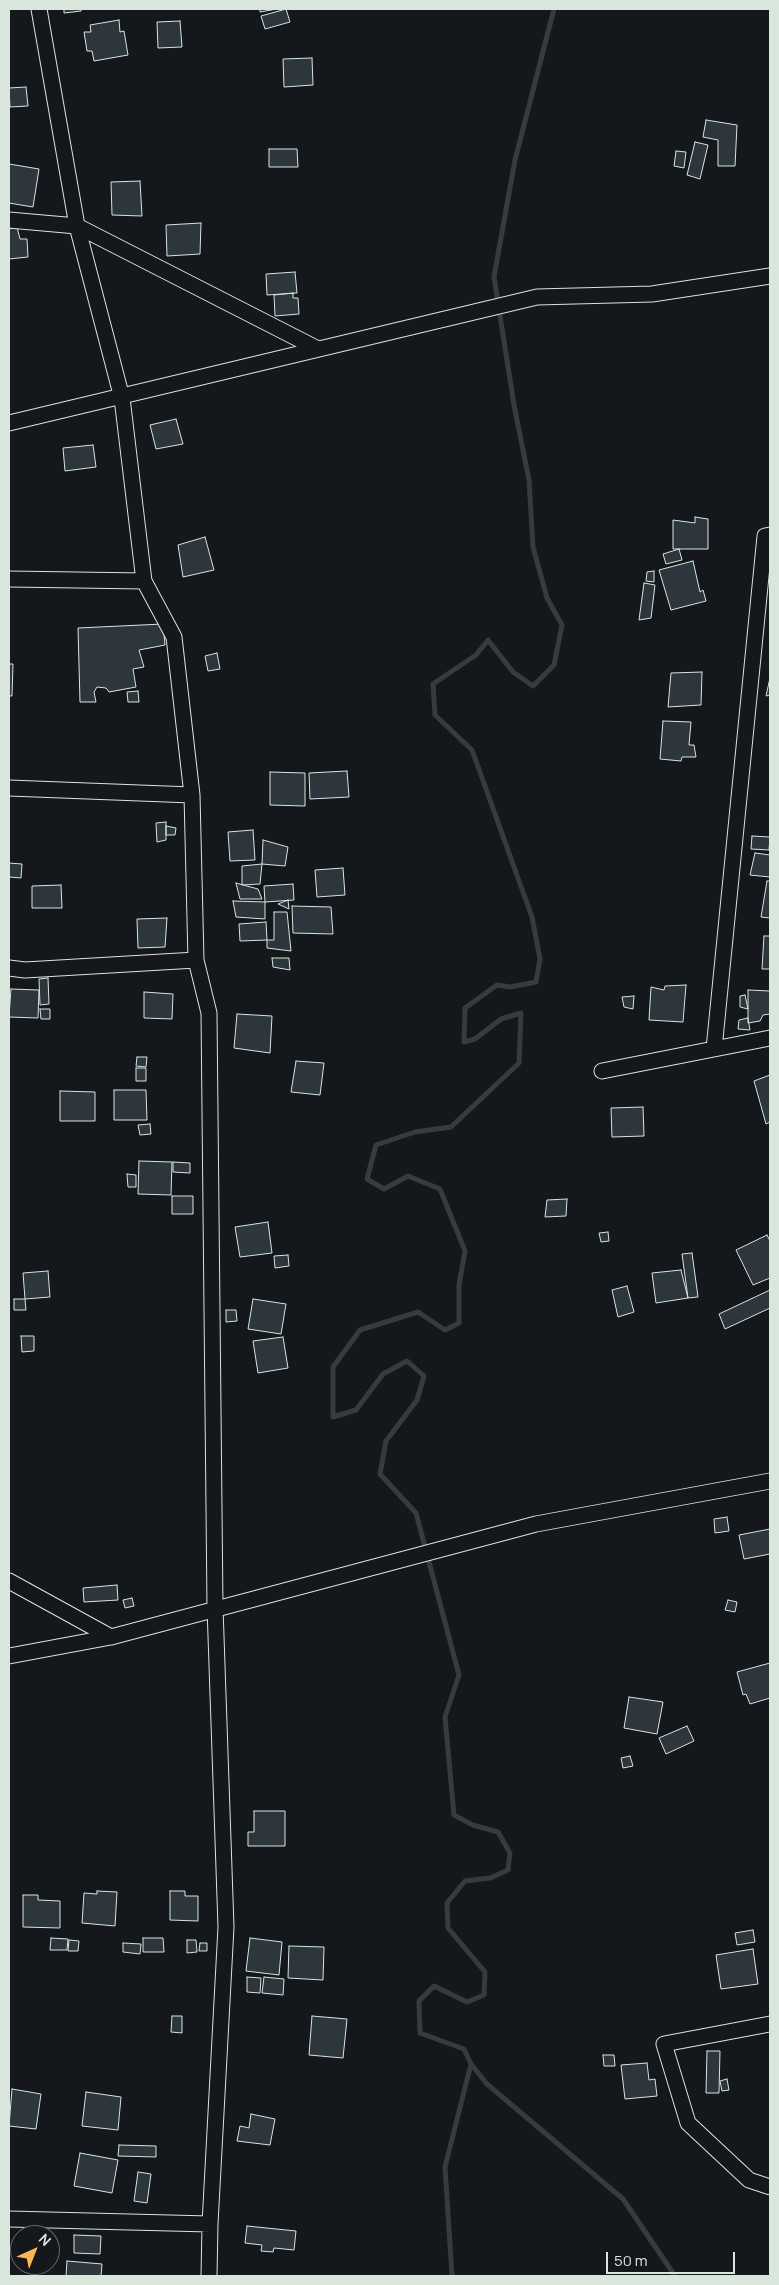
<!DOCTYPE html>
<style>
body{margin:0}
#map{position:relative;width:779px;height:2285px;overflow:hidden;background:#14181c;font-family:Manrope,sans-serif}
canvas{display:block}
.frame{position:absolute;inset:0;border:10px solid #d8e6dc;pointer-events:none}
.north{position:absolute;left:10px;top:2225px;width:50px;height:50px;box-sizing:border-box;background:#14181c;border:1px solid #626a69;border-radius:50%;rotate:44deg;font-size:14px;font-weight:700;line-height:20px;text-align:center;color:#d8e6dc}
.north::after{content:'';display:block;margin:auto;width:18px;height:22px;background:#ffb74d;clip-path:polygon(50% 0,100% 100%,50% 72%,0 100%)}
.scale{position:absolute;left:606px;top:2252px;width:129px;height:22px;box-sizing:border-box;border:2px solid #d8e6dc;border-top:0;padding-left:6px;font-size:15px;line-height:18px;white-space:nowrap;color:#d8e6dc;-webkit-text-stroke:4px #14181c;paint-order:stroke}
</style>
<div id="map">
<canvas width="779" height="2285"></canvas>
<div class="frame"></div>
<div class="north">N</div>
<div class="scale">50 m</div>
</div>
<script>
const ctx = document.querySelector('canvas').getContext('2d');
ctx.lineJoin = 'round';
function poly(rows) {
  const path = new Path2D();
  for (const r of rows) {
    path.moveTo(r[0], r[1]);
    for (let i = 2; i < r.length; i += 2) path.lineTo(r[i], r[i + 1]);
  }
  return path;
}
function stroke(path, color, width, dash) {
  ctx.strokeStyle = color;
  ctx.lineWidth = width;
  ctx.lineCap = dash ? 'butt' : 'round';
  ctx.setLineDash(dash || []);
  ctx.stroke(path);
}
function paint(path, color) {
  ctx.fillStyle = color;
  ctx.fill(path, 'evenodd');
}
const stream = poly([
 [554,9,515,160,494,277,514,405,529,480,533,547,547,598,562,625,554,665,533,686,513,672,488,640,476,655,433,684,435,715,472,750,532,917,540,959,536,982,510,987,497,985,465,1008,464,1042,475,1039,501,1019,521,1013,519,1063,451,1127,415,1132,376,1145,367,1179,384,1189,408,1176,440,1189,465,1251,459,1285,459,1323,445,1330,418,1312,360,1330,333,1367,333,1417,356,1410,383,1374,407,1361,424,1376,417,1400,386,1441,380,1474,416,1513,459,1675,445,1717,454,1815,473,1825,498,1832,510,1853,508,1870,490,1878,465,1881,447,1903,448,1928,485,1972,484,1995,467,2002,434,1986,419,2001,420,2033,464,2049,471,2064,487,2084,623,2199,675,2276],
 [452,2276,445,2167,471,2064]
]);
const building = poly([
 [64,9,81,9,81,11,64,13,64,9],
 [260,9,277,9,260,12,260,9],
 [286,9,290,22,265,29,261,16,286,9],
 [119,20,120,32,124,31,128,55,94,61,92,51,87,51,84,32,91,32,90,25,119,20],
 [180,21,182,47,158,48,157,22,180,21],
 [312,58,313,85,284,87,283,59,312,58],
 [26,87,28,106,10,107,9,88,26,87],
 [706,120,737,125,735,166,718,166,718,140,703,137,706,120],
 [695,142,708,145,700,179,687,175,695,142],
 [269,149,297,149,298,167,269,167,269,149],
 [676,151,686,152,684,168,674,166,676,151],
 [9,164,39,169,33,207,9,203,9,164],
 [140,181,142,216,112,215,111,182,140,181],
 [201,223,200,254,167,256,166,225,201,223],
 [17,227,20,239,27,239,28,257,9,259,9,229,17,227],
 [295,272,297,293,267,295,266,274,295,272],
 [293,293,293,298,298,298,299,314,275,316,274,295,293,293],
 [176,419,183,444,156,449,150,425,176,419],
 [93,445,96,467,65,471,63,448,93,445],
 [695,517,708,519,708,549,673,549,673,520,695,523,695,517],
 [205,537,214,570,183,577,178,545,205,537],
 [679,549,682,560,666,564,663,554,679,549],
 [693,561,700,592,703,590,706,601,671,610,659,570,693,561],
 [654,571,654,582,646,581,647,572,654,571],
 [644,583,655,585,651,618,639,620,644,583],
 [163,624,165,645,139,650,144,667,133,669,136,687,109,692,106,688,97,687,94,692,96,702,80,702,78,628,163,624],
 [217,653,220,669,208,671,205,656,217,653],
 [9,664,13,664,12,696,9,696,9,664],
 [702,672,701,705,668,707,671,673,702,672],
 [770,678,770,695,766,696,770,678],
 [138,691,139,702,128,702,127,692,138,691],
 [663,721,691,722,689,745,694,745,696,757,682,757,681,761,660,759,663,721],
 [347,771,349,797,310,799,309,773,347,771],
 [270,772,305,773,305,806,270,805,270,772],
 [166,822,166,840,157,842,156,823,166,822],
 [166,826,176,828,175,835,166,835,166,826],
 [253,830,255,860,230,861,228,832,253,830],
 [752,836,770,837,769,850,751,849,752,836],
 [263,840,288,847,285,866,262,864,263,840],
 [755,853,770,855,770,877,750,875,755,853],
 [9,863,22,864,21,878,9,877,9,863],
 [262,864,260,884,242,885,242,866,262,864],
 [343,868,345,895,317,897,315,870,343,868],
 [767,881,770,881,770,918,761,917,767,881],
 [236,883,258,889,262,899,240,899,236,883],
 [293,884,294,900,265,902,264,886,293,884],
 [61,885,62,908,32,908,32,886,61,885],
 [288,900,289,909,278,904,288,900],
 [233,901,265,902,265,919,236,917,233,901],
 [292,906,331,907,333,934,293,933,292,906],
 [274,912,287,912,291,951,267,948,267,940,274,940,274,912],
 [167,918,165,947,138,948,137,919,167,918],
 [266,922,267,940,240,941,239,924,266,922],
 [764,936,770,936,770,969,762,969,764,936],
 [272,958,289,958,290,970,273,967,272,958],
 [48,978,49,1004,40,1005,39,979,48,978],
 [686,985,683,1022,649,1020,651,987,664,990,665,986,686,985],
 [11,989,39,990,38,1018,9,1017,11,989],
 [748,990,770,991,770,1014,763,1015,760,1021,748,1023,748,990],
 [144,992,173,994,172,1019,144,1018,144,992],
 [745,995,748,1009,740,1007,740,996,745,995],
 [634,996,633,1009,624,1007,622,997,634,996],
 [40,1009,50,1009,50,1019,41,1019,40,1009],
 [237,1014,272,1016,270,1053,234,1048,237,1014],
 [748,1018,750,1030,738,1029,739,1020,748,1018],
 [137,1057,147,1057,146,1067,136,1066,137,1057],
 [296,1061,324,1063,320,1095,291,1092,296,1061],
 [136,1068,146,1068,146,1081,136,1081,136,1068],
 [770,1075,770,1122,766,1124,754,1081,770,1075],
 [114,1090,146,1090,147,1120,114,1120,114,1090],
 [60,1091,95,1092,95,1121,60,1121,60,1091],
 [643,1107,644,1136,612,1137,611,1108,643,1107],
 [150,1124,151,1134,140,1135,138,1125,150,1124],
 [139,1161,172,1162,171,1195,138,1194,139,1161],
 [173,1162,190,1163,190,1173,173,1172,173,1162],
 [127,1174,136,1175,136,1187,128,1187,127,1174],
 [172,1196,193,1196,193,1214,172,1214,172,1196],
 [567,1199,566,1216,545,1217,547,1200,567,1199],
 [268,1222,272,1253,240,1257,235,1227,268,1222],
 [608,1232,609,1241,601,1242,599,1233,608,1232],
 [767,1235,770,1241,770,1278,753,1285,736,1250,767,1235],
 [692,1253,698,1297,688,1298,682,1254,692,1253],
 [288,1255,289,1266,275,1268,274,1256,288,1255],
 [681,1270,688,1298,656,1303,652,1273,681,1270],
 [48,1271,50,1297,25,1299,23,1273,48,1271],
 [627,1286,634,1312,618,1317,612,1290,627,1286],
 [770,1290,770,1308,725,1329,719,1314,770,1290],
 [14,1299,25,1299,26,1310,14,1310,14,1299],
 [253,1299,286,1304,281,1334,248,1329,253,1299],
 [226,1310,236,1310,237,1321,226,1322,226,1310],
 [21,1336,34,1336,34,1351,22,1352,21,1336],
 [283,1337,288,1368,258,1373,253,1341,283,1337],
 [727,1517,729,1531,715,1533,714,1519,727,1517],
 [770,1529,770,1554,744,1559,739,1535,770,1529],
 [117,1585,118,1600,84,1602,83,1588,117,1585],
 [132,1598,134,1606,125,1608,123,1600,132,1598],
 [728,1600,737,1602,735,1612,725,1610,728,1600],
 [770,1663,770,1698,750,1704,746,1694,743,1695,737,1672,770,1663],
 [629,1697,663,1702,657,1734,624,1728,629,1697],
 [687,1726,694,1741,666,1754,659,1738,687,1726],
 [630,1756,633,1766,623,1768,621,1758,630,1756],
 [254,1811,285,1811,285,1846,248,1846,248,1832,254,1832,254,1811],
 [97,1891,117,1892,115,1926,82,1923,84,1893,97,1894,97,1891],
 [170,1891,185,1891,185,1896,198,1896,198,1921,170,1920,170,1891],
 [23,1895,38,1895,38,1900,60,1901,60,1928,23,1927,23,1895],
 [753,1930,755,1942,737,1945,735,1933,753,1930],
 [51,1938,68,1939,67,1950,50,1950,51,1938],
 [143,1938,163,1938,164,1952,143,1952,143,1938],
 [250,1938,282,1942,279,1975,246,1971,250,1938],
 [69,1940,79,1941,78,1951,68,1951,69,1940],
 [187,1940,196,1940,197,1952,187,1953,187,1940],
 [123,1943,141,1944,140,1954,123,1952,123,1943],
 [200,1943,207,1943,207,1951,199,1951,200,1943],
 [289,1946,324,1947,323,1980,288,1978,289,1946],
 [753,1949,758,1984,721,1989,716,1955,753,1949],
 [247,1977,261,1978,260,1993,247,1992,247,1977],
 [264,1977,284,1979,283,1995,262,1993,264,1977],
 [172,2016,182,2016,182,2033,171,2032,172,2016],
 [312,2016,347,2019,343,2058,309,2055,312,2016],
 [707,2051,720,2051,719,2093,706,2093,707,2051],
 [603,2055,614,2055,615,2066,604,2066,603,2055],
 [647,2063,649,2080,655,2079,657,2096,625,2099,621,2065,647,2063],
 [727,2079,729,2090,722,2091,720,2081,727,2079],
 [12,2089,41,2094,36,2129,9,2126,12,2089],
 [86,2092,121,2097,118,2130,82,2126,86,2092],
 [251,2114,275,2119,270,2145,237,2141,240,2126,249,2128,251,2114],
 [119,2145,156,2146,156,2157,118,2156,119,2145],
 [80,2153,118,2160,112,2193,74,2186,80,2153],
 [138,2172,151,2174,147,2203,134,2201,138,2172],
 [247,2226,296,2231,294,2250,274,2248,273,2252,261,2251,262,2245,245,2243,247,2226],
 [74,2235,101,2236,100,2254,74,2253,74,2235],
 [67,2261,102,2264,101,2276,66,2276,67,2261]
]);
const minor = poly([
 [9,220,77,226,318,349],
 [9,423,537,297,652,294,770,276],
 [9,579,144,581],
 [9,788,192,795],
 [9,968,25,970,196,960],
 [714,1049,765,536,770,535],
 [602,1071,770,1038],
 [9,1581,111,1637],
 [9,1656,111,1637,536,1524,770,1481],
 [770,2024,664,2044,688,2123,749,2180,770,2187],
 [9,2219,210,2224,226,1927,215,1607,209,1013,196,960,192,795,174,637,144,581,122,398,77,226,39,9],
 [209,2276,210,2224]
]);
stroke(stream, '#363b3e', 5);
paint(building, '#2c363c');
stroke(building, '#d8e6dc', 1);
stroke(minor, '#d8e6dc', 17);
stroke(minor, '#14181c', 15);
</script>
